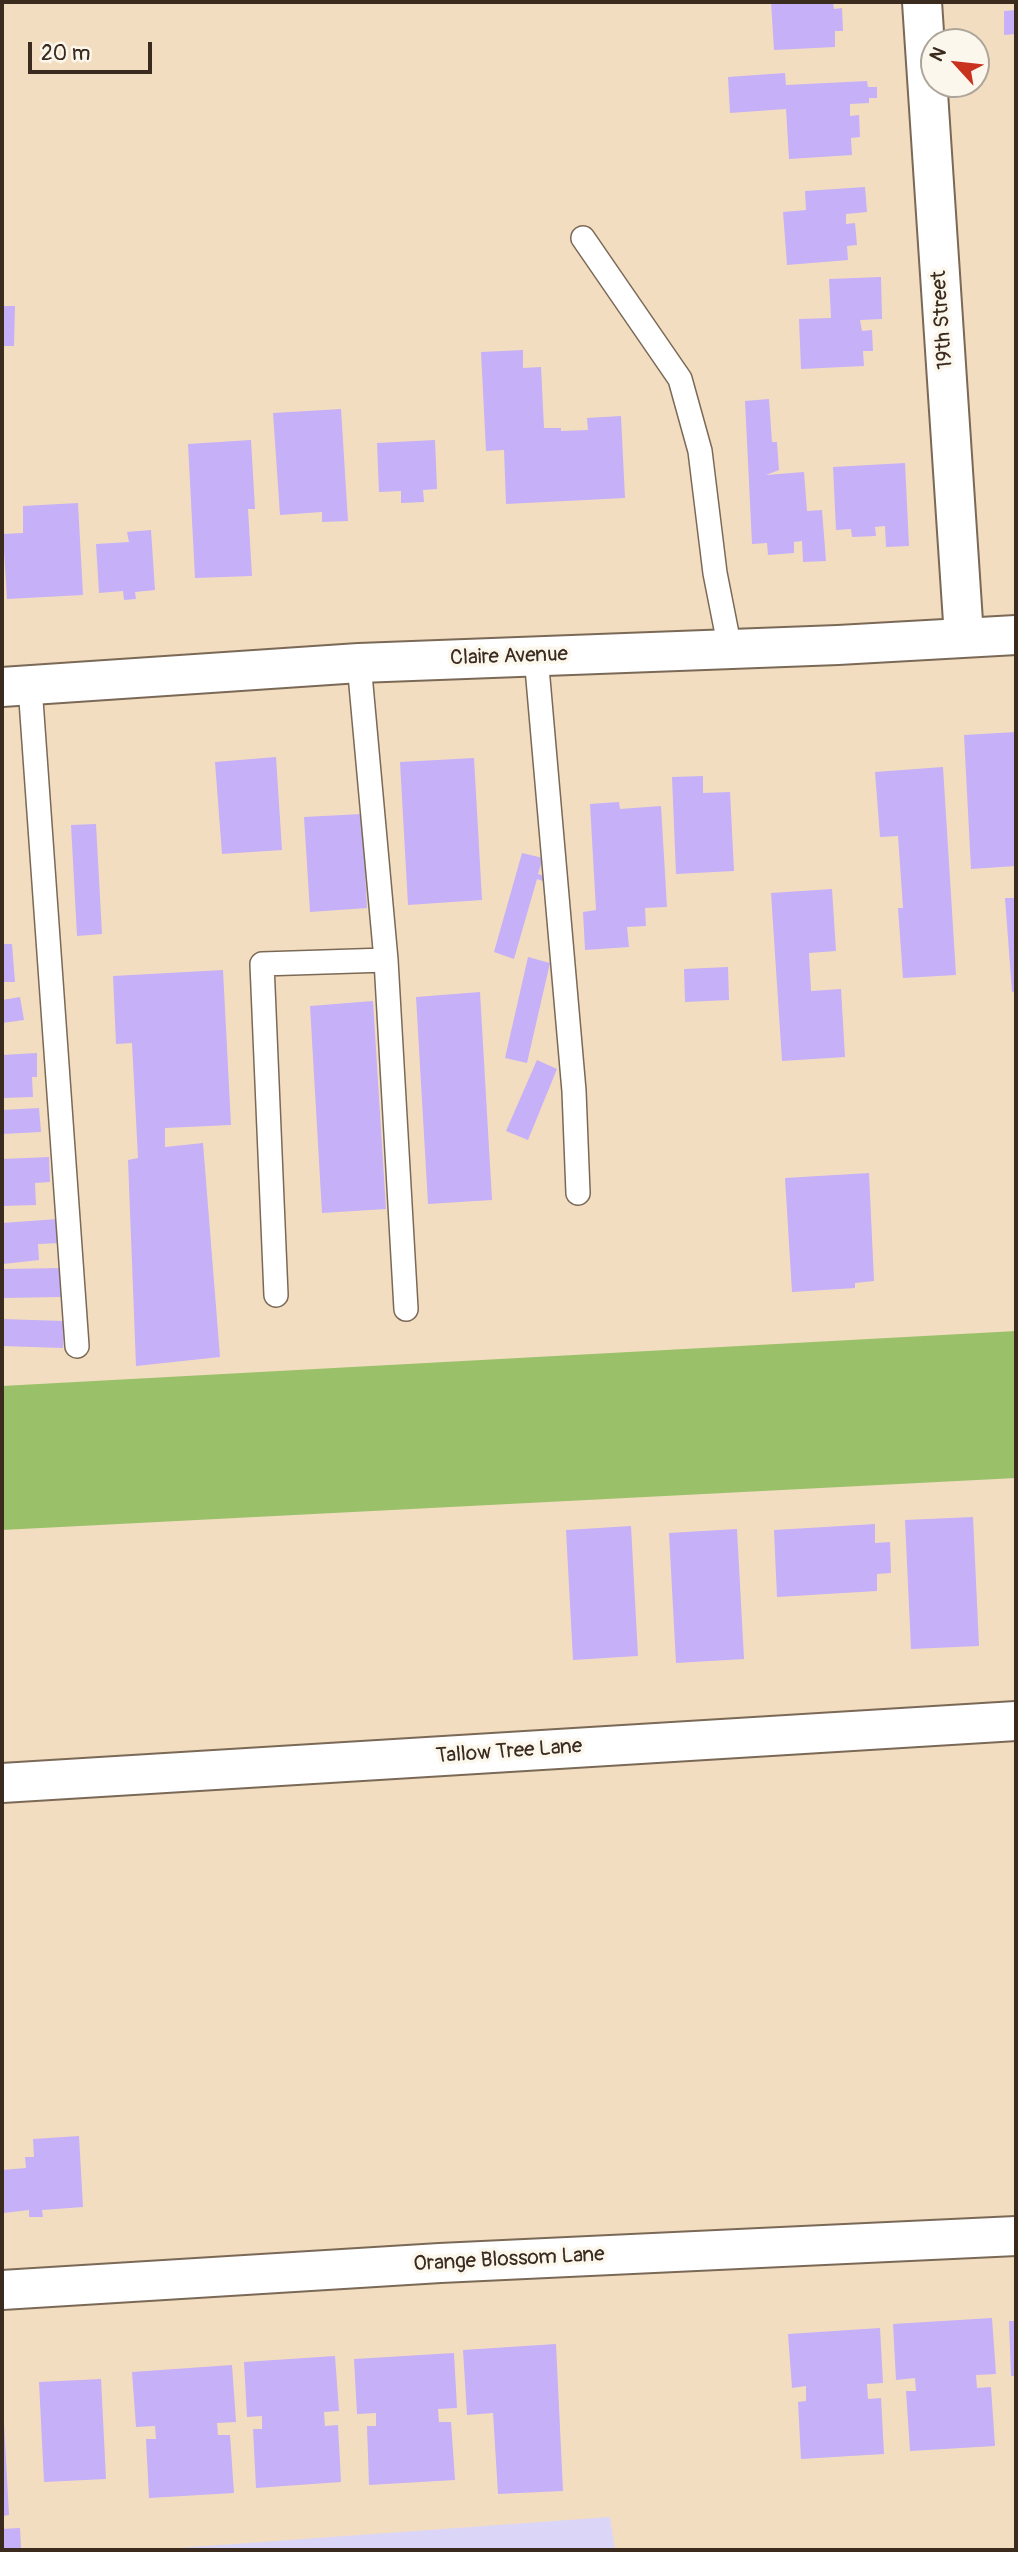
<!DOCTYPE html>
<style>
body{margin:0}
#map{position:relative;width:1018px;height:2552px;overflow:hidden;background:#f3ddc0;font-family:Pangolin,sans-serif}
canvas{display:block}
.frame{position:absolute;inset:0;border:4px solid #3b2a1e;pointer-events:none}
.north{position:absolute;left:920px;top:28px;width:70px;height:70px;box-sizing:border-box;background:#fbf7ec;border:2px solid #aea59a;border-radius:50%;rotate:297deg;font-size:19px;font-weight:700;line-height:28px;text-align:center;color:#3b2a1e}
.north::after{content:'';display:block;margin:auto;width:24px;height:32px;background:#c8321e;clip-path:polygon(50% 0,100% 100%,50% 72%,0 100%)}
.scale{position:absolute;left:28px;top:42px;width:124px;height:32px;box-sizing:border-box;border:4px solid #3b2a1e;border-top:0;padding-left:9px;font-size:21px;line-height:24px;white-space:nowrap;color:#3b2a1e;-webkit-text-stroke:5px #fbf7ec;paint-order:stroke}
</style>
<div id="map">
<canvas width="1018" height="2552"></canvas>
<div class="frame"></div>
<div class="north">N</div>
<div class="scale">20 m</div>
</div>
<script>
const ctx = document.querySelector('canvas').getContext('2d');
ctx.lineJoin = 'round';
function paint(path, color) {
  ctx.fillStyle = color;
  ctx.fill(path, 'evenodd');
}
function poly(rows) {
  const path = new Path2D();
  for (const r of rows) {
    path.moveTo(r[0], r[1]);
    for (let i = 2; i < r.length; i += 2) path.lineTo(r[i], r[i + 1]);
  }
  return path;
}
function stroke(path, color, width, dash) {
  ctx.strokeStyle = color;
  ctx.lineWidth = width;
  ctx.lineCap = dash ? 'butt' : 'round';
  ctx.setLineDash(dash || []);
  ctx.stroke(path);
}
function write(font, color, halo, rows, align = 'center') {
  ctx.font = font + ' Pangolin,sans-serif';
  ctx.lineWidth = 7;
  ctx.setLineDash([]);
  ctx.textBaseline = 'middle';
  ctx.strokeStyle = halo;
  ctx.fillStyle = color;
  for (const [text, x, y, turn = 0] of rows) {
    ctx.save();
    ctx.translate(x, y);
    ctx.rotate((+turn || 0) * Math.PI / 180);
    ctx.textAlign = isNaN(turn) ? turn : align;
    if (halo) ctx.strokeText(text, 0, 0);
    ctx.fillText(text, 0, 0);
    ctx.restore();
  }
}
const built = poly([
 [610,2517,615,2550,150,2550]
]);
const green = poly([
 [1016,1331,1016,1478,2,1530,2,1386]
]);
const building = poly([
 [771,2,833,2,834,9,842,8,843,31,835,31,835,47,774,50],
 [1016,10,1016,34,1004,35,1004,11],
 [785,73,786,85,867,81,868,87,877,87,877,98,869,98,869,103,850,104,850,116,859,115,860,137,851,138,852,155,789,159,786,109,730,113,728,77],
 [865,187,867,212,846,214,846,224,855,223,857,245,847,246,848,260,787,265,783,212,806,210,805,191],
 [881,277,882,319,860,320,862,331,872,330,873,351,863,351,864,366,801,369,799,319,831,318,829,279],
 [2,306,15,306,14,346,2,346],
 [523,350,523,368,541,367,544,428,561,428,561,431,588,430,587,418,621,416,625,498,506,504,504,450,486,451,481,352],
 [769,399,772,442,777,442,779,470,766,475,804,472,807,511,822,510,826,561,803,562,802,541,794,542,794,553,768,555,767,543,752,544,745,401],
 [341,409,348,521,322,522,322,512,280,515,273,413],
 [251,440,255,509,248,509,252,576,195,578,188,444],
 [435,440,437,489,423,490,424,502,401,503,401,491,379,492,377,443],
 [905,463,909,546,886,547,885,526,875,527,876,536,852,537,851,529,836,530,833,467],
 [78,503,83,595,7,599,3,534,23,533,23,506],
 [151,530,155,590,135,592,136,599,124,600,123,591,99,593,96,544,129,542,127,532],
 [1016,732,1016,866,971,869,964,735],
 [276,757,282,850,222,854,215,762],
 [474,758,482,900,408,905,400,762],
 [943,767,956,975,903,978,898,908,903,908,898,836,880,837,875,772],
 [703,776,703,793,730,792,734,871,676,874,672,777],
 [619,802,620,809,661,806,667,907,645,908,646,926,627,927,629,947,585,950,583,912,596,910,590,804],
 [362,814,367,908,310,912,304,817],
 [96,824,102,934,77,936,71,825],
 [522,853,543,858,538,874,545,876,543,881,537,879,514,959,494,952],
 [832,889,836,951,809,953,811,991,841,989,845,1057,782,1061,771,893],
 [1005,898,1016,898,1016,991,1012,992],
 [2,944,12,944,15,982,2,982],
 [528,957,550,963,527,1063,505,1058],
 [728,967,729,1000,685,1002,684,969],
 [223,970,231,1125,165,1128,165,1147,203,1143,220,1357,136,1366,128,1160,138,1158,132,1043,116,1044,113,976],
 [480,992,492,1200,428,1204,416,997],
 [20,997,24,1020,2,1023,2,1000],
 [373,1001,386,1209,322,1213,310,1006],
 [37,1053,37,1077,32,1077,33,1097,2,1098,2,1055],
 [537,1060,557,1069,528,1140,506,1131],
 [39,1108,41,1132,2,1134,2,1110],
 [49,1157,50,1182,35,1183,36,1205,2,1206,2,1159],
 [869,1173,874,1281,855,1283,855,1288,792,1292,785,1178],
 [58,1219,60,1243,38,1244,39,1260,3,1264,2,1223],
 [63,1268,63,1297,2,1298,2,1269],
 [2,1319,64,1321,63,1348,2,1346],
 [973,1517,979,1646,911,1649,905,1520],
 [875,1524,875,1543,890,1542,891,1573,877,1574,877,1591,777,1597,774,1530],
 [631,1526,638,1656,573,1660,566,1530],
 [737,1529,744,1659,676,1663,669,1533],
 [79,2136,83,2207,42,2210,43,2217,29,2217,29,2210,4,2213,2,2170,26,2168,25,2157,34,2157,33,2139],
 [992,2318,996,2374,976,2375,977,2388,991,2387,995,2446,910,2451,906,2391,916,2391,915,2378,896,2380,893,2324],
 [1009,2321,1016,2321,1016,2376,1011,2376],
 [880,2328,883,2383,867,2384,868,2399,881,2398,884,2454,801,2459,798,2402,806,2401,806,2386,792,2388,788,2334],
 [556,2344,563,2491,498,2494,493,2413,467,2415,463,2350],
 [454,2353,457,2408,438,2409,439,2422,451,2422,455,2480,369,2485,367,2426,376,2426,376,2413,357,2414,354,2359],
 [335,2356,339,2411,324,2412,325,2426,338,2425,341,2482,256,2488,253,2429,262,2429,262,2416,247,2417,244,2362],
 [232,2365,236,2422,217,2423,218,2435,230,2435,234,2493,149,2498,146,2439,156,2439,155,2426,136,2427,132,2372],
 [101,2379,106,2479,44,2482,39,2382],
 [2,2423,4,2423,9,2515,2,2516],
 [20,2528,21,2548,2,2549,2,2529]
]);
const service = poly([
 [583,238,680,379,700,451,715,573,730,649],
 [536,656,574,1091,578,1193],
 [359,663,386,960,406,1309],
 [30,686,77,1346],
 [276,1295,262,964,386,960]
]);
const minor = poly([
 [922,2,964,637],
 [2,1783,1016,1721],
 [2,2290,440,2263,1016,2236]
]);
const tertiary = poly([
 [2,687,359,663,838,645,1016,635]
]);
const streetNames = [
 ["19th Street",943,320,-94],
 ["Claire Avenue",509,657,-2],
 ["Tallow Tree Lane",509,1752,-4],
 ["Orange Blossom Lane",509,2260,-3]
];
paint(built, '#dbd6f7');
paint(green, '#9bc06a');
paint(building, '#c6b0f8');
stroke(service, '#7b6957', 26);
stroke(minor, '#7b6957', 42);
stroke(tertiary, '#7b6957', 42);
stroke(service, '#fff', 23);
stroke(minor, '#fff', 38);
stroke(tertiary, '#fff', 38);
write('21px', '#3b2a1e', '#fbf7ec', streetNames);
</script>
